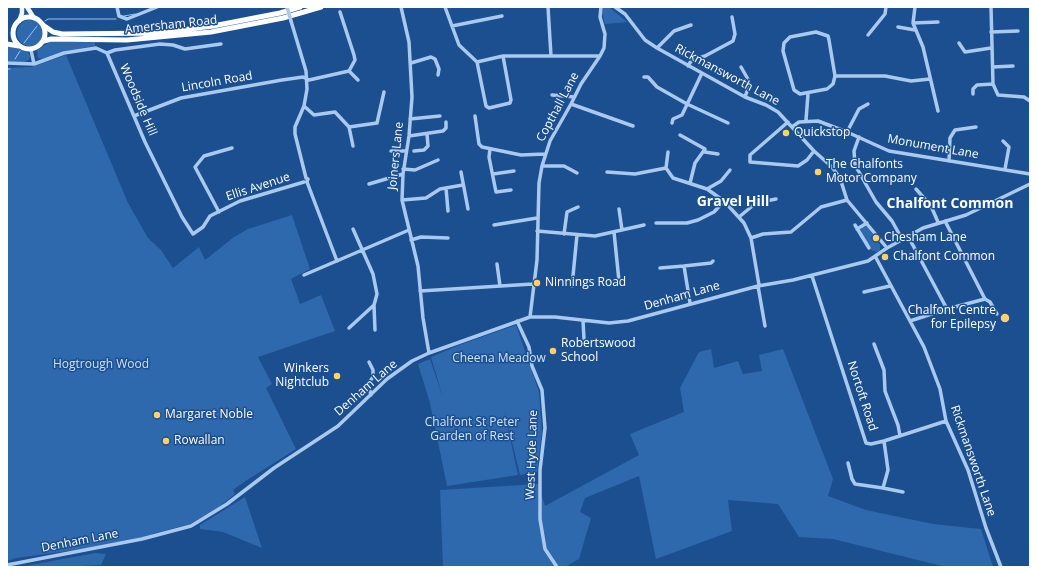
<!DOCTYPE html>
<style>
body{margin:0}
#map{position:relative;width:1037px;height:574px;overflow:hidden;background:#1b4f8f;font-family:"Open Sans",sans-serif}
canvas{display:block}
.frame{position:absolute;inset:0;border:8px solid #fff;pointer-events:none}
</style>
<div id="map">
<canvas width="1037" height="574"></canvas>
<div class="frame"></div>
</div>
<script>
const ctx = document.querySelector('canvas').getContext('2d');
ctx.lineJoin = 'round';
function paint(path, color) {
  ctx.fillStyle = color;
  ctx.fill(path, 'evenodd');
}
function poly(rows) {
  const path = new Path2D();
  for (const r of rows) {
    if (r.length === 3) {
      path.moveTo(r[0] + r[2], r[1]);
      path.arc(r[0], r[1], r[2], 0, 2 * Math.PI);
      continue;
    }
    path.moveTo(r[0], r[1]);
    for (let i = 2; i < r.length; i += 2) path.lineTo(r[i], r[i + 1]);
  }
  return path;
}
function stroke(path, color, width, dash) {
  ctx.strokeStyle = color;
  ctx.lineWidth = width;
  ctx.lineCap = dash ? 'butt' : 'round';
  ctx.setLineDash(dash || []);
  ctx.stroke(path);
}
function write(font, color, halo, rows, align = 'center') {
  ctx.font = font + ' "Open Sans",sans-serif';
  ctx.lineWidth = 3;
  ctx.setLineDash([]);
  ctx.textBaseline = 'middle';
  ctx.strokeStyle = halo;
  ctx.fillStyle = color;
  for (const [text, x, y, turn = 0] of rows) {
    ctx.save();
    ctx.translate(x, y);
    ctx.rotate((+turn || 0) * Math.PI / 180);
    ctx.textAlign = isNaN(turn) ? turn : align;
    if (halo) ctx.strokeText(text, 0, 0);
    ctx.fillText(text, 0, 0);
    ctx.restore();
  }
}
const green = poly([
 [603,7,609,7,627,22,605,24,602,13],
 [30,33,13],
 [51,41,95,42,95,46,65,51,43,59,38,58,37,50],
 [7,44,28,52,30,56,29,60,24,62,7,61],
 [66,55,128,203,148,238,161,250,173,268,199,247,205,260,234,237,248,229,292,215,310,269,291,279,300,304,321,295,335,331,258,357,272,384,266,388,296,449,244,482,233,490,235,494,219,507,190,524,152,534,151,538,91,548,16,558,7,561,7,68,31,67],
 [867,226,880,245,880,250,877,252,871,250,859,232,863,227],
 [516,325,539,392,542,432,537,472,520,475,503,405,518,475,447,486,430,403,418,364,430,359,443,398,431,357,462,344],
 [711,349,714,368,738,361,743,374,762,371,759,355,783,349,833,479,828,496,866,510,933,524,981,529,993,567,946,567,833,539,799,537,778,504,728,500,732,531,656,559,639,476,585,498,580,512,591,518,579,559,565,567,443,567,440,490,538,484,545,506,639,455,630,434,684,412,680,388,699,352],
 [245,497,262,548,223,532,200,529,200,525],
 [95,553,106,554,101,565,63,567,25,566]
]);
const stream = poly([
 [124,16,135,14],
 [45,21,48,19,116,19],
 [24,43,37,26],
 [15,59,20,51],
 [7,69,10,69]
]);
const minor = poly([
 [117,7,119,16,127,19,157,7],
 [401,7,409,42,412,97,409,136,403,174,402,200,418,266,423,318,429,353],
 [445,7,459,45,477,62,486,106,489,108,510,103,511,100,503,56],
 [548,7,551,56],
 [615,7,625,14,645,40,657,48,745,97,766,105,778,112,814,151,832,167,840,178,847,200,887,248],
 [915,7,913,23,923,47,938,111],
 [991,7,993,84,998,95,1024,97,1030,101],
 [291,21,306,71,307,89,304,106,295,127,295,134,306,178,308,179,307,182,337,261],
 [913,23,938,22],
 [452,26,502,16],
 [898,27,915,30],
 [816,32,828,36,829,40,835,76,833,84,827,89,800,94,794,90,783,51,784,43,790,37,816,32],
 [991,32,1018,31],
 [868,35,885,14,886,7],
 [959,43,965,52,991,48],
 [657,48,674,31,691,25],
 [107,53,115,50,160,44,173,45,185,49,221,44],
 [477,62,503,56,600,56],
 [7,63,34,64,31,50],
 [411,63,431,57,435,59,439,69,438,75],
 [34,64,64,53,96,48,107,53,145,142,182,217,193,234,203,227,210,216,240,201,304,182],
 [688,66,691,61,705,56,733,41,735,34,732,17],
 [741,67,749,81,749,86,745,97],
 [993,67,1013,66],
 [349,71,358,80],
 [835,76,885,76,911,81,930,79],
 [644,77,648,77,657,87,687,104,728,123],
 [973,94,973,89,977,85,993,84],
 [552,95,574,97],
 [571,104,633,126],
 [304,106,314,115,335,112,349,127,353,146],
 [134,116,181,98,282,80,303,77,309,80,349,71,355,60,354,55,340,12],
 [475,116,479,144,482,147,521,155,545,154],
 [410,119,440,116],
 [806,120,808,94],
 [788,122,750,155,750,162,798,166,807,160,814,151],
 [672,123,673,119,682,115,702,73],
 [349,127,377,123,384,92],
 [792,127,799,122,818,121,847,132,889,151,1030,174],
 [847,132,859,109,868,104],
 [680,135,705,149,695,163,690,183],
 [409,136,443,131,446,128,446,122],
 [859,137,854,151,855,165,876,202,892,221,902,239],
 [1003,141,1009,147,1005,169],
 [490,149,489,157,496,192,511,190],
 [391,151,406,151],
 [414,151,424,150,428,146,427,134],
 [668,152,666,168,673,178,707,189,724,201,744,223,751,238,759,285],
 [705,152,718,154],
 [949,161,950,138,955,130,976,127],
 [542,166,564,166,577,173],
 [403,169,415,170,438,160],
 [461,172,468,209],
 [607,172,635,174,666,168],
 [493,174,514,171],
 [369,184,403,174],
 [446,188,448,211],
 [707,189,721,181,730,170],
 [916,189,931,206,938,222],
 [402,200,426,198,440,189,463,185],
 [619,209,622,230],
 [219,212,195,167,204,156,232,148],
 [739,217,756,203,776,199],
 [945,221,985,299,990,302,997,314],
 [656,223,687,223,698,220,714,212,724,201],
 [494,225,537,218],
 [855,225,869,248],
 [353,229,373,274,377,294,374,305,375,330],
 [857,229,867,223],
 [537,231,595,236,644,225],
 [614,232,619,281],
 [564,234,567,212,578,207],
 [908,236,947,309],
 [751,238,763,234,791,232,821,207,847,200],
 [411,240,421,237,448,238],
 [875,256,924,347,940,389,946,421,968,470,986,528,1001,567],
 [497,264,500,286],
 [684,266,711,263,713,261],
 [660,268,684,266,690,303],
 [304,275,409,230],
 [812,276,866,443,871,444,884,441,946,421],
 [572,286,577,235],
 [758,286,765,326],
 [420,291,533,284],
 [864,292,890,286],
 [530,317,537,260,539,183,542,166,550,141,571,104,581,84,600,56,604,48,605,34,600,17,601,7],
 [517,321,529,347,532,366,542,390,545,428,540,470,540,519,545,549,557,567],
 [583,321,584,339],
 [910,321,947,309,985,299],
 [349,328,374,305],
 [874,344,884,370,885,391,898,425,900,436],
 [369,362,373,370,373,377,368,384,371,395],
 [848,463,852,479,855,484,883,488,888,470,884,441],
 [883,488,903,492],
 [7,565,142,539,191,526,227,504,274,468,338,426,387,379,412,361,429,353,530,317,555,317,609,323,628,321,758,286,793,280,868,261,887,248,923,228,966,215,1030,184]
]);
const major = poly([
 [27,7,34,18],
 [19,21,22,13,22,7]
]);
const highway = poly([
 [29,33,16],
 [43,25,53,32,62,34,158,33,213,26,280,13,300,7],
 [44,41,51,39,127,40,211,32,283,18,321,7],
 [7,44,19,46]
]);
const minorBridge = poly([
 [287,7,291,21]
]);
const markers = [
 [786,133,4,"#ffd166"],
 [818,172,4,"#ffd166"],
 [876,238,4,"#ffd166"],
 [885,257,4,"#ffd166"],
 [537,283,4,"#ffd166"],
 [1005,318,5,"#ffd166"],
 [553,351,4,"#ffd166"],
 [337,376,4,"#ffd166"],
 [157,415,4,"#ffd166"],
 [166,441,4,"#ffd166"]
];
const streetNames = [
 ["Amersham Road",171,25,-6],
 ["Rickmansworth Lane",727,75,28],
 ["Lincoln Road",217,82,-10],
 ["Woodside Hill",138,100,67],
 ["Copthall Lane",558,107,-62],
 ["Monument Lane",933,147,10],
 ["Joiners Lane",396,156,-84],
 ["Ellis Avenue",258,187,-18],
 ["Denham Lane",682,296,-16],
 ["Denham Lane",366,388,-41],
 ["Nortoft Road",862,396,72],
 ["West Hyde Lane",532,455,-88],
 ["Rickmansworth Lane",973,461,71],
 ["Denham Lane",80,541,-11]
];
const poiNames = [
 ["Quickstop",794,133],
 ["The Chalfonts",826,165],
 ["Motor Company",826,179],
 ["Chesham Lane",884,238],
 ["Chalfont Common",893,257],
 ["Ninnings Road",545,283],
 ["Chalfont Centre",996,311,"right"],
 ["for Epilepsy",996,325,"right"],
 ["Robertswood",561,344],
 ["School",561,358],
 ["Winkers",329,369,"right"],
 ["Nightclub",329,383,"right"],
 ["Margaret Noble",165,415],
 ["Rowallan",174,441]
];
const parkNames = [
 ["Cheena Meadow",499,359],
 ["Hogtrough Wood",101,365],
 ["Chalfont St Peter",472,423],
 ["Garden of Rest",472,437]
];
const quarterNames = [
 ["Gravel Hill",733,202],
 ["Chalfont Common",950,204]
];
paint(green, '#2e69ad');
stroke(stream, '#9cc4f0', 1);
stroke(minor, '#a9c9ee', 3.5);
stroke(major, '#f0f6ff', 4.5);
stroke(highway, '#fff', 5);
stroke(minorBridge, '#a9c9ee', 3.5);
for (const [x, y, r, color] of markers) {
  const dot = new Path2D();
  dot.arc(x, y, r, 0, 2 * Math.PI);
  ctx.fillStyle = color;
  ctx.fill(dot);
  stroke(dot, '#1b4f8f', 1.5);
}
write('12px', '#fff', '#1b4f8f', streetNames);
write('12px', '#fff', '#1b4f8f', poiNames, 'left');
write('12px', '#cfe3fa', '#1b4f8f', parkNames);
write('bold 14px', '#fff', '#1b4f8f', quarterNames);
</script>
